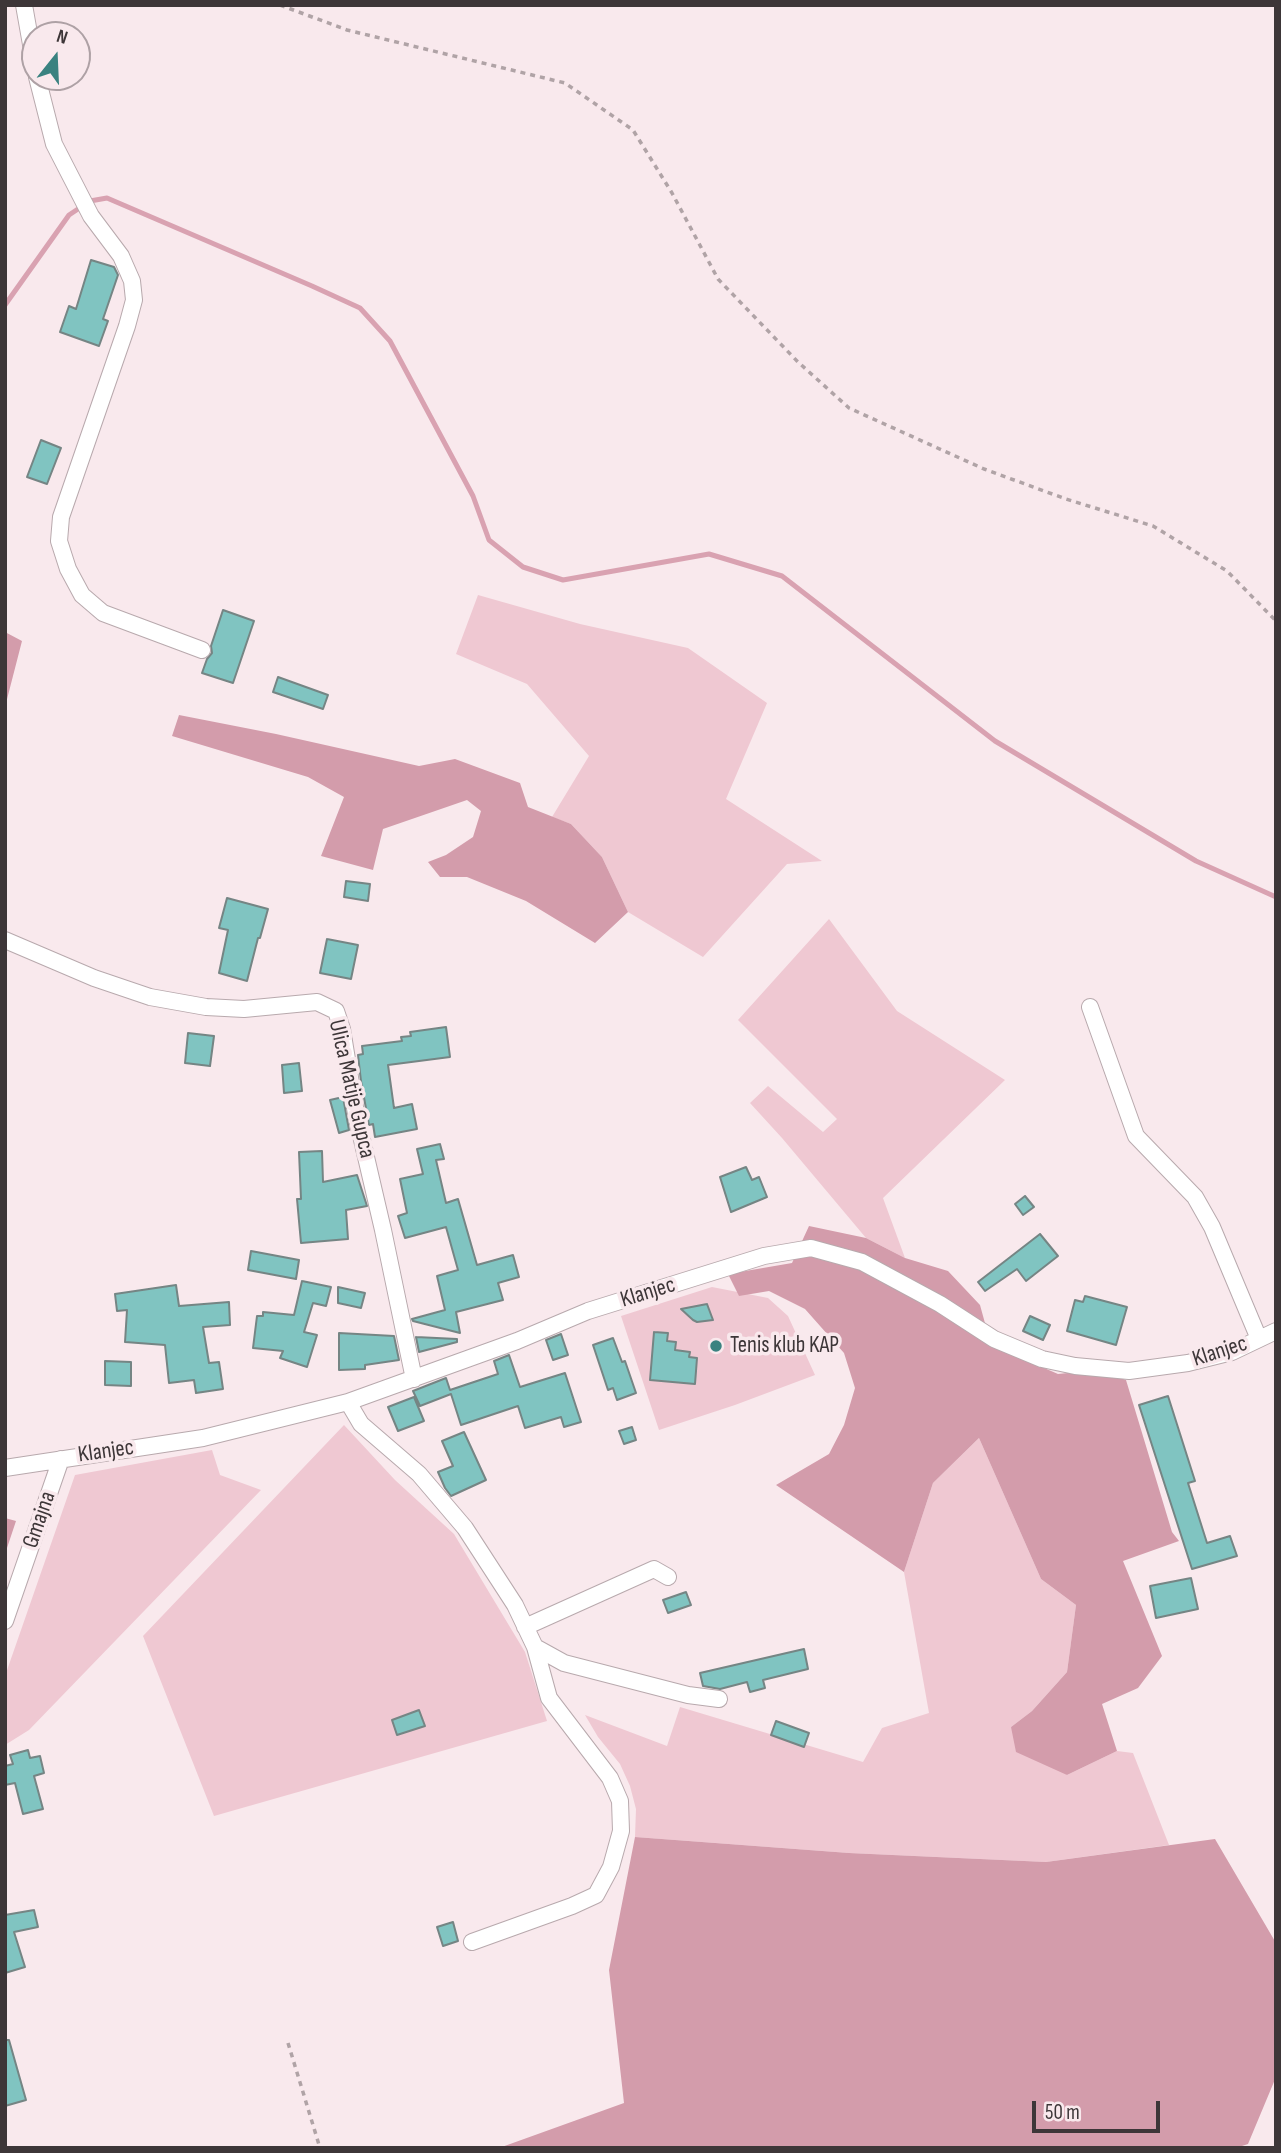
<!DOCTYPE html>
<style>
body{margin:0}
#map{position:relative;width:1281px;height:2153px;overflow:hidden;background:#f9e9ed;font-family:"Sofia Sans Condensed",sans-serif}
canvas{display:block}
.frame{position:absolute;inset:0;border:7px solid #3d3638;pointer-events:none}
.north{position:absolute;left:21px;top:21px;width:70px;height:70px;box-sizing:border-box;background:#f9e9ed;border:2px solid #aea1a5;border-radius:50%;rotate:18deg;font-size:19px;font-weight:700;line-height:28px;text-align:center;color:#3d3638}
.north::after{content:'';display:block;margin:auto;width:24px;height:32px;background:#3a8280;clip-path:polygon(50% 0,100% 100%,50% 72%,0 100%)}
.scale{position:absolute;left:1032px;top:2101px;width:128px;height:32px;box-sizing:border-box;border:4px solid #3d3638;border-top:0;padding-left:9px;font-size:21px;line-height:24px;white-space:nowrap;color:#3d3638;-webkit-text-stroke:5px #f9e9ed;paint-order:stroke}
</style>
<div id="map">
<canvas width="1281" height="2153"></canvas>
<div class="frame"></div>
<div class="north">N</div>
<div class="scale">50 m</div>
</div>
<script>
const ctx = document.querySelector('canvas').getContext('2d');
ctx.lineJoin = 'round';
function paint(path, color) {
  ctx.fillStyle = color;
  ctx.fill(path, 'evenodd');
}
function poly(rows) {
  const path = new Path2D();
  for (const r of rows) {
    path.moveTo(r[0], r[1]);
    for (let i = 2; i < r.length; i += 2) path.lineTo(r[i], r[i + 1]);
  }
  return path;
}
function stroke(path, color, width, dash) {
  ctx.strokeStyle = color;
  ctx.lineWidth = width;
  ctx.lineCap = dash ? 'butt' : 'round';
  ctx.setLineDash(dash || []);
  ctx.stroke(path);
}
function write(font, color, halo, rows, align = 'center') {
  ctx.font = font + ' "Sofia Sans Condensed",sans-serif';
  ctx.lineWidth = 7;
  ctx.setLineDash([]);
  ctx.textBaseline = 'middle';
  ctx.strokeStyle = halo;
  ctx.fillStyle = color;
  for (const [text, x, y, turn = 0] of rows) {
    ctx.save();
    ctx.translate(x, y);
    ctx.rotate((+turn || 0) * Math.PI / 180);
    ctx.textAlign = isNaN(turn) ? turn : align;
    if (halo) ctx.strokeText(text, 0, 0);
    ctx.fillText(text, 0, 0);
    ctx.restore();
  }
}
const green = poly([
 [478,595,580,624,688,648,767,703,726,799,822,861,787,864,703,957,628,912,602,857,571,824,552,817,589,756,527,684,456,654],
 [829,919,897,1011,1005,1080,883,1198,905,1258,866,1238,782,1138,750,1103,768,1086,823,1132,837,1119,738,1020],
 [712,1287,768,1298,788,1316,815,1375,735,1405,659,1430,621,1316],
 [344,1425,395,1480,454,1534,525,1652,547,1721,214,1816,143,1636],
 [979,1438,1041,1579,1076,1605,1067,1672,1032,1711,1011,1727,1067,1775,1117,1751,1133,1753,1169,1845,1046,1862,849,1853,635,1837,636,1809,630,1786,620,1764,598,1737,585,1715,667,1746,680,1707,863,1762,882,1728,929,1713,904,1572,933,1483],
 [212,1450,220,1475,261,1490,29,1730,5,1745,5,1676,75,1475]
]);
const forest = poly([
 [5,632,22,641,5,707],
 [179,715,276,734,419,766,455,759,520,783,528,807,571,824,602,857,628,912,595,943,526,901,467,877,440,877,428,862,446,855,473,837,481,811,467,800,383,829,373,870,321,856,344,797,308,777,172,736],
 [809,1226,866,1238,905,1258,948,1271,980,1305,991,1345,1058,1374,1097,1370,1126,1380,1172,1532,1179,1541,1123,1561,1162,1656,1138,1688,1102,1704,1117,1751,1067,1775,1016,1752,1011,1727,1032,1711,1067,1672,1076,1605,1041,1579,979,1438,933,1483,904,1572,776,1485,829,1454,844,1425,855,1388,844,1353,805,1309,769,1291,739,1296,728,1274,792,1263],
 [5,1518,16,1521,5,1554],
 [635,1837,849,1853,1046,1862,1215,1839,1276,1943,1276,2077,1248,2144,1236,2148,499,2148,624,2103,609,1970]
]);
const stream = poly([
 [5,305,69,215,90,201,107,198,312,286,360,308,390,341,473,496,489,540,523,567,563,580,709,554,782,576,995,741,1196,861,1276,897]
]);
const building = poly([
 [91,260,114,267,118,275,103,319,108,321,99,346,60,332,69,306,76,309,91,260],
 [41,440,61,448,47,484,27,477,41,440],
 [223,610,254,621,233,683,202,673,207,659,212,653,211,646,223,610],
 [278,677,328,695,323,709,273,692,278,677],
 [346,881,370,884,368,901,344,897,346,881],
 [227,898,268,909,260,938,258,938,247,981,219,973,228,930,219,928,227,898],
 [327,939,358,945,351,979,320,973,327,939],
 [446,1027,450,1057,388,1065,394,1108,412,1104,417,1129,375,1137,373,1124,369,1125,361,1081,358,1055,363,1054,362,1046,402,1041,401,1037,411,1036,410,1032,446,1027],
 [188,1033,214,1036,210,1066,185,1063,188,1033],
 [299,1063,302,1091,284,1093,282,1065,299,1063],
 [343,1097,349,1130,339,1133,330,1100,343,1097],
 [440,1144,444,1159,436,1160,446,1203,458,1199,477,1265,513,1255,519,1277,498,1283,503,1300,456,1312,460,1333,413,1321,412,1319,445,1310,437,1276,458,1270,446,1227,405,1238,398,1216,407,1213,400,1179,423,1174,417,1149,440,1144],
 [322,1151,323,1182,357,1175,367,1206,346,1210,348,1239,301,1243,297,1199,301,1199,299,1152,322,1151],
 [746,1167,752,1180,759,1177,767,1197,731,1212,720,1177,746,1167],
 [1025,1196,1034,1207,1023,1215,1015,1204,1025,1196],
 [1040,1234,1058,1256,1026,1281,1017,1269,985,1291,978,1282,1040,1234],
 [251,1251,299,1260,296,1279,248,1270,251,1251],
 [302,1281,331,1287,326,1306,313,1303,304,1332,317,1335,307,1367,280,1358,283,1351,253,1348,257,1316,263,1316,263,1312,294,1315,302,1281],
 [176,1285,179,1306,229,1302,230,1325,203,1327,209,1363,219,1362,223,1389,196,1393,194,1380,169,1383,165,1345,125,1342,127,1310,117,1311,115,1294,176,1285],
 [338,1287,365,1293,361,1308,338,1303,338,1287],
 [1085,1296,1127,1307,1116,1345,1067,1331,1075,1300,1083,1302,1085,1296],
 [707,1304,713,1320,697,1322,693,1320,681,1309,707,1304],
 [1030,1316,1050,1325,1043,1340,1023,1331,1030,1316],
 [654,1332,668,1333,667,1341,676,1342,675,1350,690,1352,689,1357,697,1358,695,1384,650,1380,654,1332],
 [339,1333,394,1336,399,1360,365,1365,365,1369,339,1370,339,1333],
 [561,1334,568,1355,553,1360,546,1340,561,1334],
 [416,1337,457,1339,457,1342,419,1352,416,1337],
 [613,1338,622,1362,625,1361,636,1393,617,1400,613,1388,608,1390,593,1345,613,1338],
 [509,1355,520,1387,565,1373,581,1422,564,1427,561,1417,525,1428,518,1406,461,1425,451,1394,420,1406,413,1391,446,1378,450,1390,498,1374,494,1361,509,1355],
 [105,1361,131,1362,131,1386,105,1385,105,1361],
 [1168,1396,1195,1481,1188,1483,1207,1543,1230,1536,1237,1556,1192,1569,1139,1405,1168,1396],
 [414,1397,424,1421,398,1431,388,1407,414,1397],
 [632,1427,636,1440,624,1444,619,1431,632,1427],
 [464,1432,486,1480,451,1496,445,1488,438,1472,453,1466,442,1441,464,1432],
 [1191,1578,1198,1609,1156,1618,1150,1586,1191,1578],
 [686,1592,691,1605,668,1613,663,1600,686,1592],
 [804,1649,808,1669,763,1680,765,1688,750,1692,747,1682,720,1689,703,1686,700,1673,804,1649],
 [419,1710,425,1726,397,1735,392,1720,419,1710],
 [776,1721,809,1733,804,1747,771,1735,776,1721],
 [28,1750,30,1758,40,1756,44,1773,34,1776,43,1809,23,1814,15,1783,5,1785,5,1766,13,1764,10,1755,28,1750],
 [34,1910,38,1927,14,1932,25,1967,5,1973,5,1915,34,1910],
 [453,1922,458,1941,443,1946,437,1927,453,1922],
 [5,2040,9,2040,26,2100,5,2106,5,2040]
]);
const path = poly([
 [280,5,347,30,565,83,633,130,672,193,718,279,798,362,849,408,984,469,1066,499,1153,526,1227,571,1276,621],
 [288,2043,320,2148]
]);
const minor = poly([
 [24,5,35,67],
 [37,77,54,144,91,216,121,256,132,281,134,300,127,326,61,517,59,541,68,569,82,595,103,613,202,650],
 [5,940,94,978,150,997,206,1007,244,1009,317,1002,336,1011,342,1029,356,1114,383,1230,414,1379],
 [1090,1007,1136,1136,1195,1197,1212,1227,1259,1339],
 [348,1402,361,1424,419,1474,465,1528,515,1605,535,1647,564,1663,688,1695,719,1699],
 [5,1468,203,1438,348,1402,517,1341,588,1311,764,1256,811,1248,862,1262,940,1304,994,1339,1042,1359,1075,1366,1129,1371,1188,1363,1232,1352,1276,1331],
 [5,1621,61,1459],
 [525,1627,654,1569,668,1577],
 [472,1942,572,1906,596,1895,611,1867,621,1831,620,1801,610,1778,549,1698,535,1647]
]);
const markers = [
 [716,1346,7,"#3a8280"]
];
const streetNames = [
 ["Ulica Matije Gupca",351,1089,77],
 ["Klanjec",648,1293,-17],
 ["Klanjec",1220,1352,-18],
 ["Klanjec",106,1452,-8],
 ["Gmajna",40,1520,-71]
];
const poiNames = [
 ["Tenis klub KAP",730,1346]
];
paint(green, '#efc8d2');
paint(forest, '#d39cab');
stroke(stream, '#d9a2b1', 5);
paint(building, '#80c4c1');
stroke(building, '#758584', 2);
stroke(minor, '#b8a9ad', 18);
stroke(path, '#b0a3a6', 3.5, [5, 5]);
stroke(minor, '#fff', 16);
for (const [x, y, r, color] of markers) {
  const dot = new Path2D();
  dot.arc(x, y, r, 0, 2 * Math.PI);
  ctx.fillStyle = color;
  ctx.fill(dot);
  stroke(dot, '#f9e9ed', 2.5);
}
write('23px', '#3d3638', '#f9e9ed', streetNames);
write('23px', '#3d3638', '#f9e9ed', poiNames, 'left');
</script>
